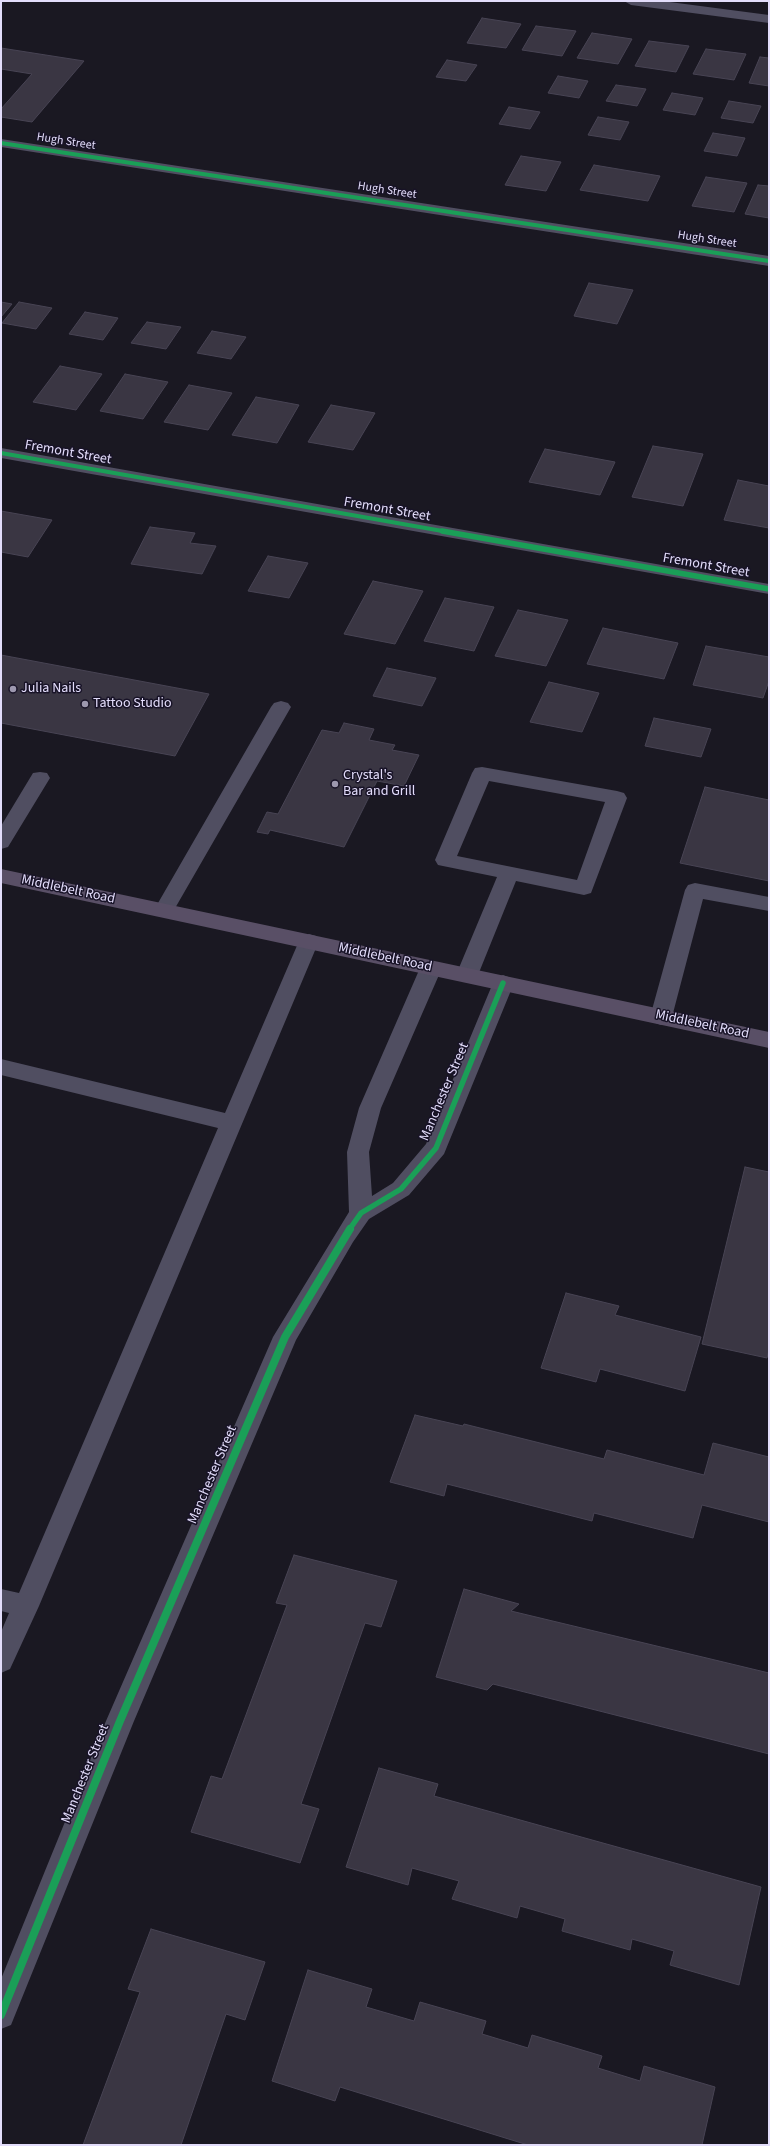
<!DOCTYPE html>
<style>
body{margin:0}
#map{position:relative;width:770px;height:2146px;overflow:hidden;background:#1a1822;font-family:"Source Sans 3",sans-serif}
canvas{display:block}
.frame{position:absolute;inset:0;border:2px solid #e3ddfb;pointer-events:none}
</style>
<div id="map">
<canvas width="770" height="2146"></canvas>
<div class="frame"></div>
</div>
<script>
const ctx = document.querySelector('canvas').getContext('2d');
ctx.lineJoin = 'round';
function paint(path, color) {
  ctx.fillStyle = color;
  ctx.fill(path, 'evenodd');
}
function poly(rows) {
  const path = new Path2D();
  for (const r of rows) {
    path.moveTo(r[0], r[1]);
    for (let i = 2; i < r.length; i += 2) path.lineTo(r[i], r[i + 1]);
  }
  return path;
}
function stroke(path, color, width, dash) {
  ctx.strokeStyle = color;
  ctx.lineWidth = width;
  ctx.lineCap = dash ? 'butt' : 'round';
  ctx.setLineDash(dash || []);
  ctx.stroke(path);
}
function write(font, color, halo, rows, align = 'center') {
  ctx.font = font + ' "Source Sans 3",sans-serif';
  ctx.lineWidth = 3;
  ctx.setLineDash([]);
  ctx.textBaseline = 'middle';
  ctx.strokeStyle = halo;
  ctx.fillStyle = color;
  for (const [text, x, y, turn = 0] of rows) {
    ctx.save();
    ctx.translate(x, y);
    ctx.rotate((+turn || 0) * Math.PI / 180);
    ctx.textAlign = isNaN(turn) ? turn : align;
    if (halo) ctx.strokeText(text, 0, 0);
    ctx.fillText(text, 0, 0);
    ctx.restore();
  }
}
const building = poly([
 [482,18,521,24,506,48,467,43,482,18],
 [536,26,576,31,562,56,522,50,536,26],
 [592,33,632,39,618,64,577,58,592,33],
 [649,41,689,46,676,72,635,66,649,41],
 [1,48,84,61,32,122,1,117,1,109,32,74,1,69,1,48],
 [706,49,746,54,734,80,693,74,706,49],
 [760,57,769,58,769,86,749,83,760,57],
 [447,60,477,65,466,81,436,77,447,60],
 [558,76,588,81,579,98,548,93,558,76],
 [616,85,646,89,637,106,606,101,616,85],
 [672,93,703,98,695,115,663,110,672,93],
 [729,101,761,106,753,123,721,118,729,101],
 [509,107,540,112,530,129,499,124,509,107],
 [598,117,629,122,620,140,588,135,598,117],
 [713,133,745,138,737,156,704,151,713,133],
 [521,156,561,162,546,191,505,185,521,156],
 [594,165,660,176,648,201,580,190,594,165],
 [706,177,747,183,734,212,692,206,706,177],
 [758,185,769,186,769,218,745,214,758,185],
 [589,283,633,290,617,324,574,316,589,283],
 [1,302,12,304,1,317,1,302],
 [19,302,52,308,36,329,2,323,19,302],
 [85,312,118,318,103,340,69,334,85,312],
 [147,322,181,327,166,349,131,343,147,322],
 [212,331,246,337,231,359,197,353,212,331],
 [60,366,102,374,76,410,33,402,60,366],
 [125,374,168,382,143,419,100,411,125,374],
 [189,385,232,393,208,430,164,422,189,385],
 [256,397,299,405,277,443,232,435,256,397],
 [331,405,375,413,353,450,308,442,331,405],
 [653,446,703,454,683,506,632,497,653,446],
 [545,449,615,462,600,495,529,482,545,449],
 [738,480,769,486,769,528,724,520,738,480],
 [1,511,52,520,28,557,1,552,1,511],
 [150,527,195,533,190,543,216,546,202,574,131,564,150,527],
 [268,556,308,563,289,598,248,591,268,556],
 [373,581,423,591,395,644,344,634,373,581],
 [445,598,494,607,474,651,424,641,445,598],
 [518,610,568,620,546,666,495,656,518,610],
 [603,628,678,643,664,679,587,664,603,628],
 [706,646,769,657,769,681,763,698,693,685,706,646],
 [1,655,209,694,175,756,1,723,1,655],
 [387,668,436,678,422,706,373,696,387,668],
 [549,682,599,693,582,732,530,722,549,682],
 [654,718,711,729,701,757,645,746,654,718],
 [344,723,374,729,369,740,395,745,392,750,419,755,404,786,377,781,344,847,270,830,268,834,257,832,267,812,278,814,322,730,339,733,344,723],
 [705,787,769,800,769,881,680,863,705,787],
 [745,1167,769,1172,769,1350,767,1358,702,1344,745,1167],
 [566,1293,619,1306,615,1315,701,1337,685,1391,600,1369,596,1382,541,1368,566,1293],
 [415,1415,463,1426,464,1424,604,1459,607,1450,704,1475,713,1443,769,1457,769,1522,702,1505,693,1538,594,1513,592,1521,447,1484,444,1496,390,1482,415,1415],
 [294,1555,397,1581,381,1627,365,1623,301,1804,319,1809,300,1863,191,1832,211,1776,222,1779,287,1605,276,1603,294,1555],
 [464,1589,519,1604,511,1611,769,1673,769,1754,493,1684,487,1690,436,1677,464,1589],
 [379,1768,438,1784,434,1796,761,1887,739,1985,670,1965,674,1951,632,1939,630,1950,562,1931,565,1919,520,1906,517,1918,452,1899,459,1881,412,1868,408,1885,346,1867,379,1768],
 [151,1929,265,1962,245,2020,226,2014,181,2145,83,2145,140,1992,128,1989,151,1929],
 [308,1970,372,1989,366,2007,414,2021,420,2002,486,2021,482,2034,528,2048,532,2035,602,2056,598,2068,640,2081,644,2066,715,2087,702,2145,528,2145,340,2087,335,2101,272,2081,308,1970]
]);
const minor = poly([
 [624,1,662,1,769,15,769,23,631,5,624,1],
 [1,139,769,256,769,266,1,147,1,139],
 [1,448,769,584,769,594,1,458,1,448],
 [281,701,288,703,291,707,174,910,171,915,164,917,157,915,154,910,271,707,274,703,281,701],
 [482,767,617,791,624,793,627,798,591,893,584,895,516,881,478,975,475,980,467,982,459,980,456,975,497,877,438,865,435,860,472,773,475,768,482,767],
 [489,781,605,802,577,880,457,856,489,781],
 [40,772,47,773,50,778,8,847,1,849,1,826,33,773,40,772],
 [695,883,769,897,769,911,703,899,672,1017,669,1022,661,1025,653,1022,650,1017,685,890,688,885,695,883],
 [309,934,316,936,319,941,39,1606,10,1669,1,1673,1,1632,9,1613,1,1611,1,1589,19,1593,218,1128,1,1075,1,1059,225,1113,299,941,302,936,309,934],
 [431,961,438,963,442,968,381,1108,369,1152,372,1196,393,1183,426,1144,495,978,503,975,511,978,514,983,444,1154,409,1195,369,1219,353,1242,296,1340,134,1721,11,2025,1,2029,1,1979,106,1721,273,1337,349,1212,347,1152,359,1108,420,968,424,963,431,961]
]);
const major = poly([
 [1,869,769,1032,769,1048,1,883,1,869]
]);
const cyclewayFar2 = poly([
 [1,143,769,261],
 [1,453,448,532]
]);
const cyclewayFar1 = poly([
 [442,531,769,589],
 [349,1230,361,1213,401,1189,436,1148,503,983]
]);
const cycleway = poly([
 [1,2015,120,1721,285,1337,350,1229]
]);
const markers = [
 [13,689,4,"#9d98af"],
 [85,704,4,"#9d98af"],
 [335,784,4,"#9d98af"]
];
const farStreetnames = [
 ["Hugh Street",66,142,9],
 ["Hugh Street",387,191,9],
 ["Hugh Street",707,240,9]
];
const streetNames = [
 ["Fremont Street",68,453,10],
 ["Fremont Street",387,510,10],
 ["Fremont Street",706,566,10],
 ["Middlebelt Road",68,890,12],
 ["Middlebelt Road",385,958,12],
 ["Middlebelt Road",702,1025,12],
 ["Manchester Street",445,1092,-67],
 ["Manchester Street",213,1475,-67],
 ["Manchester Street",86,1774,-68]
];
const poiNames = [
 ["Julia Nails",21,689],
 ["Tattoo Studio",93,704],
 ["Crystal's",343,776],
 ["Bar and Grill",343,792]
];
paint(building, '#3a3643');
stroke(building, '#484454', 1);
paint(minor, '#504e61');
paint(major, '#594f66');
stroke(cyclewayFar2, '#1a9f57', 4);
stroke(cyclewayFar1, '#1a9f57', 5.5);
stroke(cycleway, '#1a9f57', 8);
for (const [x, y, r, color] of markers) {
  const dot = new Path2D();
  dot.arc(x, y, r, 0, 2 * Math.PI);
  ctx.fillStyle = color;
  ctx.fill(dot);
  stroke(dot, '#181327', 1.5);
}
write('12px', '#e3ddfb', '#181327', farStreetnames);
write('14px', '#e3ddfb', '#181327', streetNames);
write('14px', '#e3ddfb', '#181327', poiNames, 'left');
</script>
